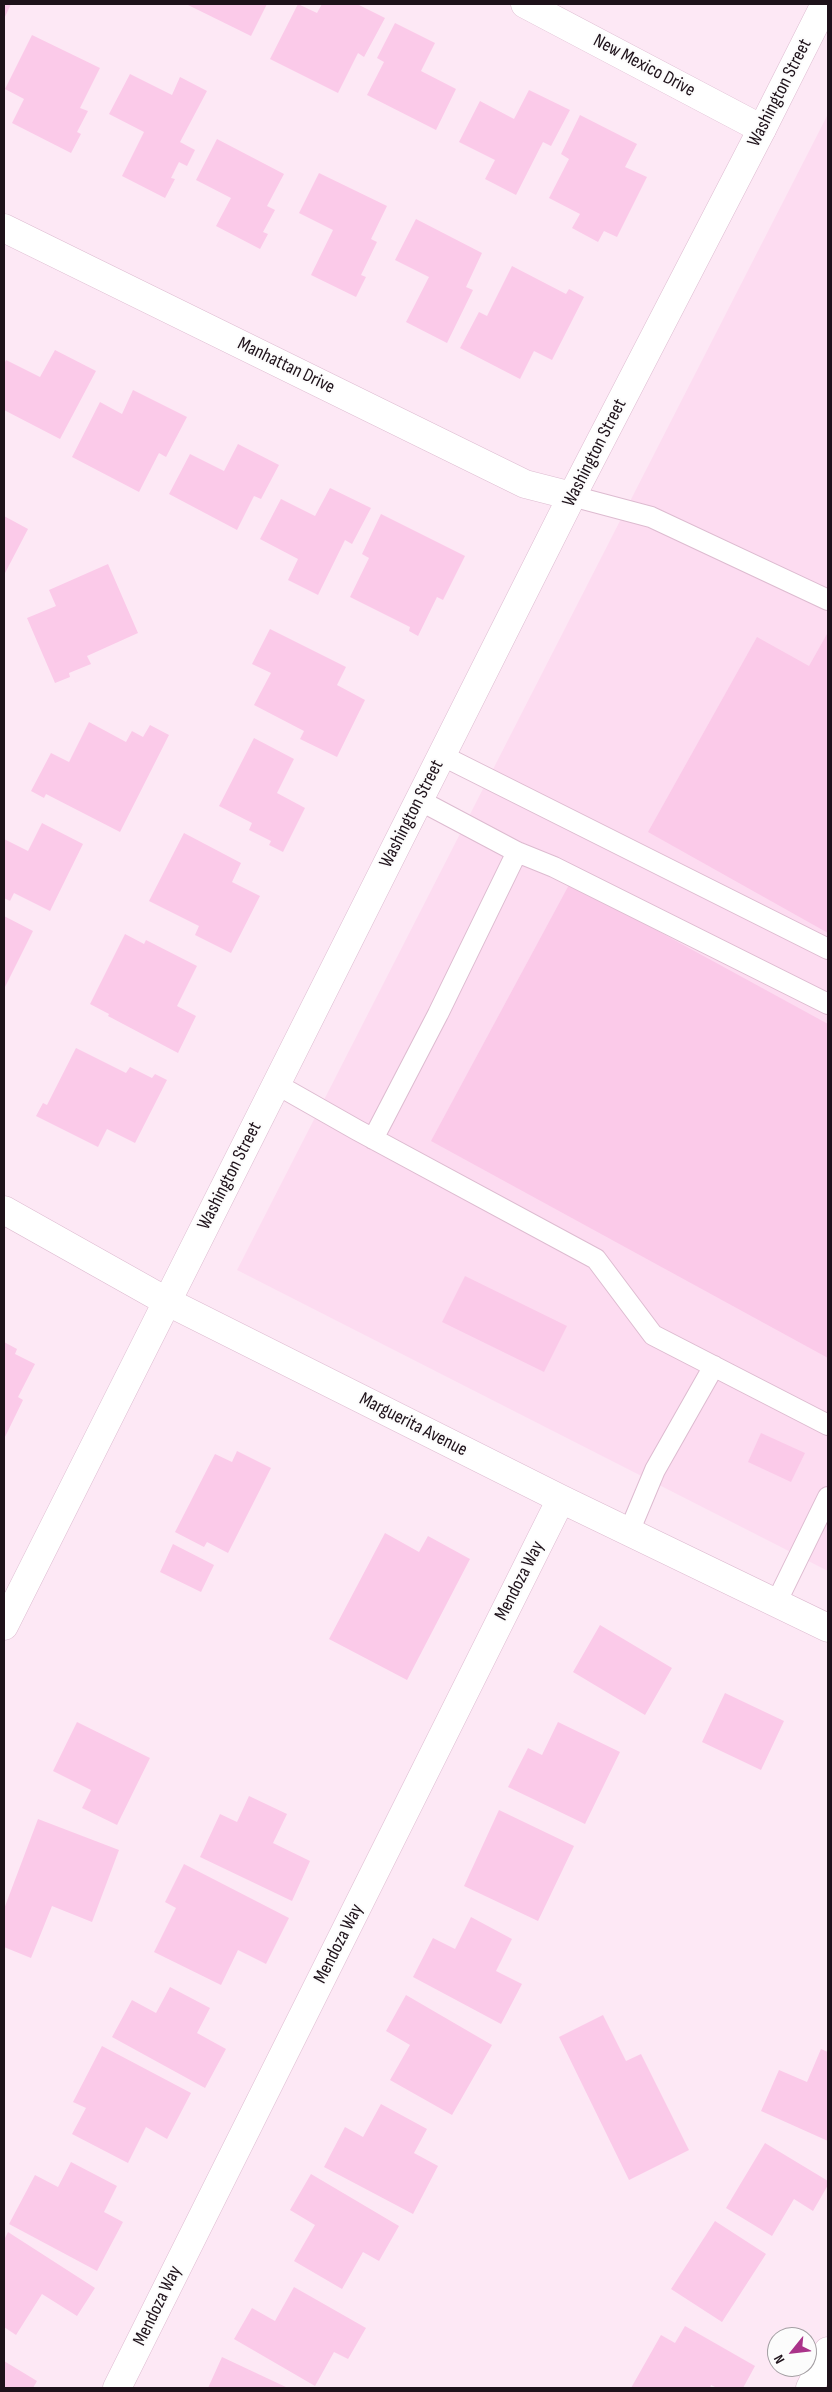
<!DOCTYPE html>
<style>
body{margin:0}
#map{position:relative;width:832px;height:2392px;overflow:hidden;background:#fde8f5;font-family:"Sofia Sans Condensed",sans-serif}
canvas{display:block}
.frame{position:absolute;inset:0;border:5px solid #1e121a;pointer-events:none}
.north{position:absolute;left:767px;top:2327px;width:50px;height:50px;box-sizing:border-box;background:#fcfcfc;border:1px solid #a39ea2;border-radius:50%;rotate:241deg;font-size:14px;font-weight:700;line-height:20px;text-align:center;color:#1e121a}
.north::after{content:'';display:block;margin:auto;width:18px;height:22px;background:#aa338a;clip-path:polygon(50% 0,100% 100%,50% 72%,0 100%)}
</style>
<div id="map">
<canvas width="832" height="2392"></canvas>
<div class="frame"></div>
<div class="north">N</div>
</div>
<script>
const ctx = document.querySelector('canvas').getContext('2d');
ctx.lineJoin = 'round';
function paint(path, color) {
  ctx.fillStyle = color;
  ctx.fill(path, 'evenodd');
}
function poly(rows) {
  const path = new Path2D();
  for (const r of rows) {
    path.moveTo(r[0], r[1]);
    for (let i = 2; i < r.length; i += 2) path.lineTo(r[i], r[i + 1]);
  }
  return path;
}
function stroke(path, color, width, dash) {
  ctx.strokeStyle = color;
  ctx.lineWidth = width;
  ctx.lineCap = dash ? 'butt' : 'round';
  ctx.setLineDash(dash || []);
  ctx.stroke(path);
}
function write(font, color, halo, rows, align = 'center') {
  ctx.font = font + ' "Sofia Sans Condensed",sans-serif';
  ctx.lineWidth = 4;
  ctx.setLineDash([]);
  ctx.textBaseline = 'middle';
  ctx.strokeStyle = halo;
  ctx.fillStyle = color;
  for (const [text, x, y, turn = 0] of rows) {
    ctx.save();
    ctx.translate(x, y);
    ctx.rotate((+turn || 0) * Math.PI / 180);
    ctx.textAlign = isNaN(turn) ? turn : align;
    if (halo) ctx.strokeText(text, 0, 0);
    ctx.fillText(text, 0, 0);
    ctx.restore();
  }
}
const built = poly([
 [828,114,828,1571,237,1270]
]);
const building = poly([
 [4,4,11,4,4,19],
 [186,4,267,4,251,36],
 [298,4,317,13,322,4,357,4,385,18,364,57,358,53,338,93,270,59],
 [395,23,435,43,421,71,456,89,436,130,367,95,384,62,377,58],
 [32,35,100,68,80,108,88,111,77,132,81,134,71,153,12,123,24,99,5,89],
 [130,74,172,95,180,77,207,91,180,142,195,150,187,166,179,162,171,178,175,179,165,198,122,176,144,132,109,114],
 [529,90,570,110,551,146,543,142,516,195,485,179,495,160,459,142,480,101,514,119],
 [580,115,637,144,625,167,647,177,617,237,604,231,598,242,572,228,580,214,549,198,569,159,561,154],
 [217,139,284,174,267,206,275,210,263,232,268,234,260,249,216,226,231,198,196,180],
 [319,173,387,206,371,239,377,242,361,275,366,277,356,297,311,275,333,230,299,213],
 [416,219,482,253,466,287,473,290,447,343,406,322,429,277,395,260],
 [512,266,566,294,569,289,584,297,552,360,534,351,520,379,460,348,479,312,487,316],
 [55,350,96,371,60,439,4,410,4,364,6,360,40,377],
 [133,390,187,417,166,457,159,453,139,492,72,457,100,402,122,414],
 [238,444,279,465,261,499,254,496,237,530,169,494,190,454,224,471],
 [330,488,371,508,352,544,345,540,318,595,288,580,298,559,260,539,281,499,315,516],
 [381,514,465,556,443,600,437,597,418,636,409,631,410,627,350,597,369,558,362,554],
 [4,516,28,529,4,575],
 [108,564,138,633,87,656,91,664,69,673,70,677,55,683,27,618,56,606,49,590],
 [270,629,346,667,337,685,365,700,337,757,300,739,304,731,254,705,271,673,252,664],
 [827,634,828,634,828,933,648,832,757,637,809,666],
 [89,722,126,742,132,731,143,737,150,725,169,735,120,832,46,794,44,798,31,791,51,753,69,762],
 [254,738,294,759,277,793,305,808,283,852,269,845,271,841,249,830,252,823,219,806],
 [42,823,83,844,50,911,14,893,10,901,4,898,4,839,28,851],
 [184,833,241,863,232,882,260,896,231,953,195,935,199,926,149,901],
 [570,883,828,1024,828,1358,431,1141],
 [4,916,33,931,4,989],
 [125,934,144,944,146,940,197,966,177,1006,196,1016,178,1053,108,1016,109,1014,90,1004],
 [76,1048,126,1073,130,1067,152,1078,155,1074,167,1080,135,1143,107,1129,98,1147,36,1116,43,1103,47,1105],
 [465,1276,567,1326,544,1372,442,1322],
 [4,1342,17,1349,15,1354,35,1364,18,1397,23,1400,4,1439],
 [761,1433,805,1453,791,1482,748,1462],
 [237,1451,271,1468,228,1553,207,1542,204,1547,175,1532,215,1454,232,1462],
 [385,1533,419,1552,428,1536,470,1559,407,1680,329,1639],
 [173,1544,214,1565,201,1592,160,1572],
 [600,1625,672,1668,645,1715,573,1672],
 [725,1693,784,1721,761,1770,702,1742],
 [77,1722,150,1758,117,1825,82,1808,91,1790,53,1771],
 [558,1722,620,1752,585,1824,508,1787,528,1748,542,1755],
 [249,1796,287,1814,273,1843,310,1861,292,1901,200,1857,220,1814,237,1822],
 [499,1810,574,1846,538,1921,464,1886],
 [38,1819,119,1850,92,1922,52,1906,31,1958,4,1947,4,1909],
 [184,1864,289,1918,266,1964,238,1950,221,1985,154,1952,176,1908,165,1902],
 [471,1917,512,1939,496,1971,522,1984,501,2024,413,1977,433,1938,455,1949],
 [170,1987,210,2008,197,2033,226,2049,205,2088,112,2037,132,2000,156,2013],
 [406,1995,492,2045,452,2115,390,2080,410,2045,386,2031],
 [603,2015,626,2061,641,2054,689,2150,629,2180,559,2037],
 [102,2046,191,2093,167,2139,146,2127,128,2163,72,2134,86,2108,73,2102],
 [821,2049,828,2052,828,2141,761,2111,779,2070,807,2082],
 [381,2104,427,2129,414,2153,438,2166,413,2214,324,2167,345,2127,363,2137],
 [765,2143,828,2181,828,2185,813,2211,794,2199,772,2236,726,2208],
 [71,2162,117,2186,104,2212,123,2222,97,2271,9,2224,35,2175,58,2187],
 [311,2174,399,2226,379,2261,363,2252,342,2289,294,2261,315,2225,290,2210],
 [715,2221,766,2254,722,2322,671,2289],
 [8,2232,95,2288,77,2316,42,2294,16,2335,4,2327,4,2240],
 [294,2287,366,2328,348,2359,334,2352,315,2386,234,2339,252,2308,275,2321],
 [685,2326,755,2366,743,2388,717,2388,711,2385,710,2388,631,2388,661,2335,675,2343],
 [222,2357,288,2388,208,2388],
 [4,2361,37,2381,33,2388,4,2388]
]);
const lane = poly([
 [572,496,651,517,828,600],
 [441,755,828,949],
 [419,800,517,852,554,867,828,1004],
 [276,1084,357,1130,596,1259,653,1335,828,1425],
 [373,1139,438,1014,517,852],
 [629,1532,655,1470,714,1366],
 [776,1603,828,1497]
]);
const street = poly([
 [525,4,762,129],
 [4,228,525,484,572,496],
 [4,1210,166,1301,561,1499,828,1628],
 [117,2388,561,1499],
 [810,2388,828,2351]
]);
const secondary = poly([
 [4,1626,572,496,762,129,825,4]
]);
const streetNames = [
 ["New Mexico Drive",644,66,28],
 ["Washington Street",780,93,-63],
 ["Manhattan Drive",286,366,26],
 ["Washington Street",595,453,-63],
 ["Washington Street",412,814,-63],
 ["Washington Street",230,1176,-63],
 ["Marguerita Avenue",413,1425,27],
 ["Mendoza Way",520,1581,-63],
 ["Mendoza Way",339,1944,-63],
 ["Mendoza Way",158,2306,-64]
];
paint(built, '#fddcf1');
paint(building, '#fbcae9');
stroke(lane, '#ddbbd0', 22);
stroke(street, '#ddbbd0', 29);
stroke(secondary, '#ddbbd0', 29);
stroke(lane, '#fff', 20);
stroke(street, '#fff', 28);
stroke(secondary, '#fff', 28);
write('19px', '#1e121a', '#fcfcfc', streetNames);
</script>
